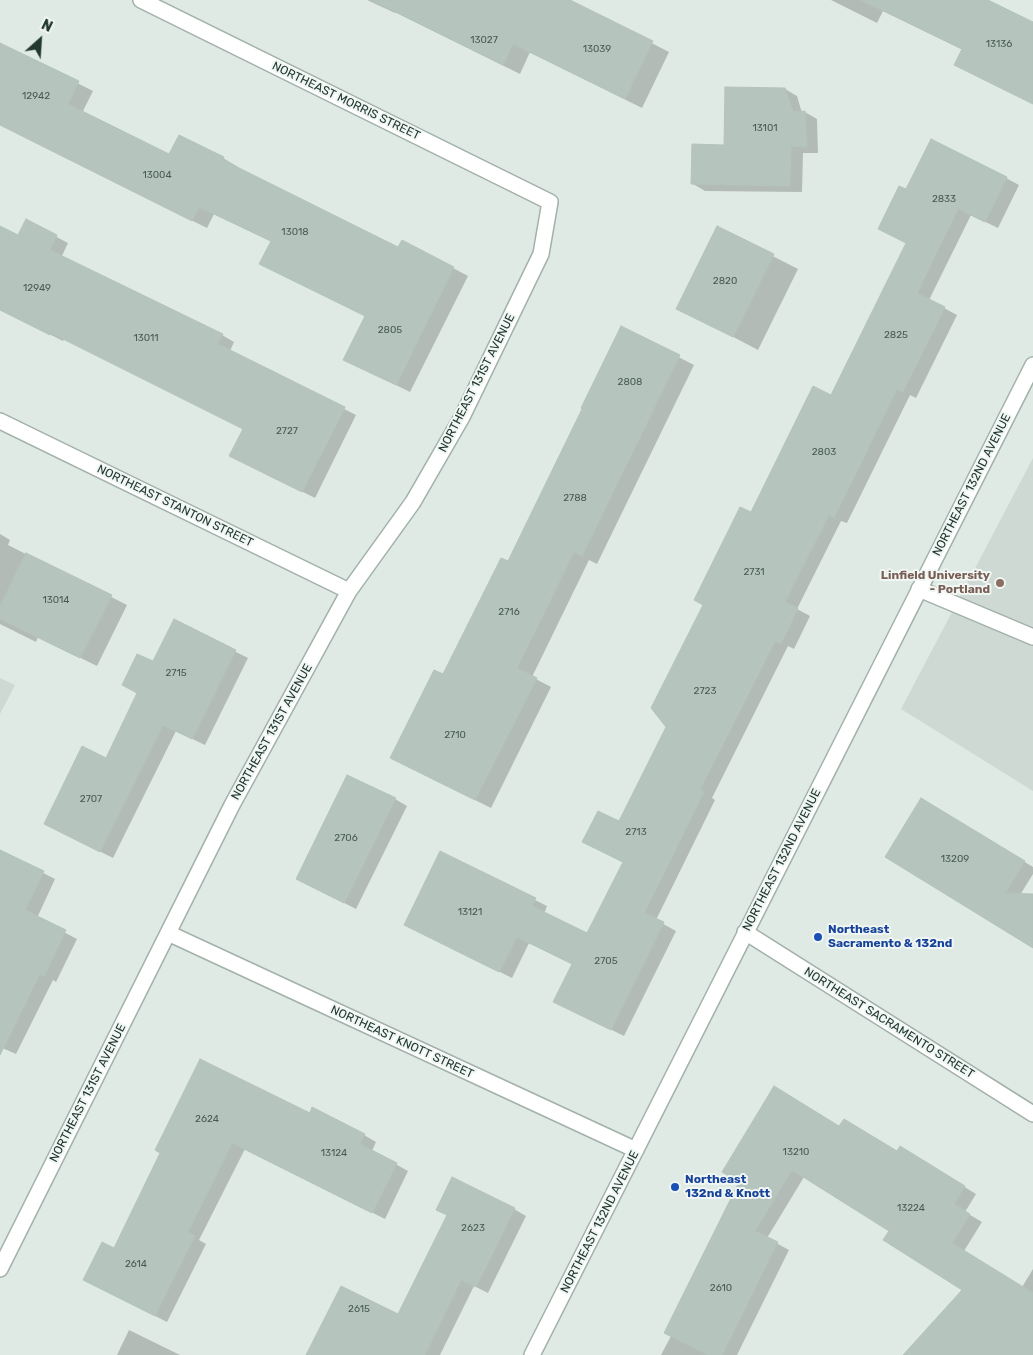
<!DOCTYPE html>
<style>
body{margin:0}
#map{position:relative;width:1033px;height:1355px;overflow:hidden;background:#e0eae4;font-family:Rubik,sans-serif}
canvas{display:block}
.north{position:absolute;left:15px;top:15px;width:50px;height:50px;-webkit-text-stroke:4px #f0f6f3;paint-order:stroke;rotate:26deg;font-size:14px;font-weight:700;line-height:20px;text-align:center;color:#223831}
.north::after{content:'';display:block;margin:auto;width:18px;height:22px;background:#223831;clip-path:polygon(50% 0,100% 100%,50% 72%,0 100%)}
</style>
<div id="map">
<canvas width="1033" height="1355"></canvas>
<div class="north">N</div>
</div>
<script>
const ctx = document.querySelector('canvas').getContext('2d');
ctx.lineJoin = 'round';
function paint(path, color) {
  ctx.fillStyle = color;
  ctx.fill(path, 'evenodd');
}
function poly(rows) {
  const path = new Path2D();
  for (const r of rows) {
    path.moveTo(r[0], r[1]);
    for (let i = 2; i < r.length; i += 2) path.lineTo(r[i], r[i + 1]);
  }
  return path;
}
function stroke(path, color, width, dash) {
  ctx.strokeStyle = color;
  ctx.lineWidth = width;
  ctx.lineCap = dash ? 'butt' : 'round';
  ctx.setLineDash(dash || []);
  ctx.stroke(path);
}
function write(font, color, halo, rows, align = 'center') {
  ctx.font = font + ' Rubik,sans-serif';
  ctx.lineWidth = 4;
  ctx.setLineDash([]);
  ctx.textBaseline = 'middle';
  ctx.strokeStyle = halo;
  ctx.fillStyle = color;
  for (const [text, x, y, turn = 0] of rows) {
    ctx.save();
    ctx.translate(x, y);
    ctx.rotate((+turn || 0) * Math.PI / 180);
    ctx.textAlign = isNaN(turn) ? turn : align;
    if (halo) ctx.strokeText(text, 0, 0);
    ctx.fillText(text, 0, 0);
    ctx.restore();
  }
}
const built = poly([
 [1033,458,1033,791,901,709],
 [0,678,15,685,0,714]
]);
const shadow = poly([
 [367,0,570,1,669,52,642,108,530,52,520,74,395,12,395,13],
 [831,0,985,0,1033,24,1033,104,963,50,883,11,877,23],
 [0,44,93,91,82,113,169,156,223,158,238,167,237,169,399,249,453,268,468,276,410,392,359,367,366,316,261,264,272,242,214,214,207,228,16,133,0,110],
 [785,89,797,96,802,113,805,112,817,119,818,153,803,153,802,192,705,191,693,184,725,146],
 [1006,178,1019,185,998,228,971,215,929,300,957,315,916,398,910,395,847,523,841,521,797,609,810,616,794,649,788,646,712,798,715,800,656,920,676,931,624,1036,567,1008,574,964,529,943,512,978,418,931,535,900,547,906,544,914,588,935,624,863,583,842,619,823,667,727,752,514,831,396,907,243,906,191],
 [26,221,68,243,61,258,222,335,234,342,230,351,356,415,315,498,243,462,244,429,64,339,63,341,0,309,0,228,18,237],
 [718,228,798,269,758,350,678,308],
 [622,328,694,365,597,564,589,560,532,677,551,687,491,808,407,766,444,676,508,563],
 [0,534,10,540,8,545,127,605,97,666,38,637,36,642,0,624],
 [174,621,248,658,205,745,176,731,113,858,57,830,106,759],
 [395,799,407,806,356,909,309,885],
 [921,799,1033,867,1033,874,1020,895,1033,896,1033,946],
 [0,851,55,879,37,918,77,939,56,982,53,980,16,1054,0,1047],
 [310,1114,364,1135,376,1142,372,1151,408,1171,385,1219,245,1149,199,1240,206,1244,167,1322,96,1286,162,1152],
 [840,1127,897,1152,912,1155,976,1194,965,1212,982,1222,964,1251,1022,1287,1033,1269,1033,1352,992,1355,905,1355,964,1290,890,1231,804,1177,767,1238,789,1250,737,1355,661,1355,671,1336,740,1181],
 [514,1209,526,1216,488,1293,474,1286,440,1355,308,1355,398,1315],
 [129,1330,180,1355,117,1355]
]);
const building = poly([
 [371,0,570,0,653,41,625,99,513,44,503,65,371,0],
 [861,0,988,0,1033,22,1033,104,954,65,962,49,861,0],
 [0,43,79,81,68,104,169,154,179,135,224,157,223,160,398,247,402,240,454,267,396,385,343,360,365,316,259,264,271,241,199,207,192,221,0,125,0,43],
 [725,87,785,88,793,112,805,111,807,147,791,146,790,186,691,184,692,144,724,145,725,87],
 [931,139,1007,177,985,222,958,209,917,293,945,307,903,392,897,389,834,518,829,515,785,602,798,608,781,644,775,641,700,790,704,792,644,913,664,922,611,1030,553,1002,572,964,517,937,499,972,404,925,440,851,536,898,532,906,587,933,623,862,582,842,598,811,619,821,666,727,651,708,703,605,694,600,740,507,751,512,813,386,831,395,906,243,878,229,899,186,906,189,931,139],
 [26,219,57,235,50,250,223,334,218,344,345,407,302,492,229,456,243,429,51,333,50,335,0,310,0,226,18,235,26,219],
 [717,226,774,254,733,337,676,309,717,226],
 [621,326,680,355,582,556,574,552,517,668,537,678,475,800,390,758,434,670,443,674,501,558,508,561,582,409,581,408,621,326],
 [26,553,112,595,80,658,0,619,0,606,26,553],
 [174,619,236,650,192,739,163,725,100,852,44,824,82,746,106,758,137,693,122,685,137,654,153,661,174,619],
 [347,775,396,798,344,903,296,879,347,775],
 [921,798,1025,861,1005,893,1033,894,1033,948,885,857,921,798],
 [0,850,44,871,25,910,66,930,44,976,40,974,0,1055,0,850],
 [200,1059,310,1113,312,1107,365,1134,360,1144,397,1163,372,1213,232,1143,188,1232,195,1236,155,1316,83,1280,102,1242,114,1248,160,1153,155,1150,200,1059],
 [774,1086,839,1126,844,1119,897,1151,900,1146,965,1186,954,1204,970,1214,952,1243,1033,1293,1033,1355,903,1355,962,1290,883,1240,889,1231,792,1170,755,1231,778,1242,722,1355,708,1355,664,1333,739,1182,722,1172,774,1086],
 [452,1177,515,1208,476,1287,461,1280,425,1355,306,1355,341,1286,398,1314,447,1215,436,1210,452,1177]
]);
const minor = poly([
 [0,421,349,591],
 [919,589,1033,637],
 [745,932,1033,1114],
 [168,933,636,1150],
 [0,1269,232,805,349,591,413,502,462,417,541,254,550,202,141,0],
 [532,1355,1033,365]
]);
const markers = [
 [1000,583,5,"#8d6e63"],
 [818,937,5,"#1a4fb4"],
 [675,1187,5,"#1a4fb4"]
];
const numberNames = [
 ["13027",484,40],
 ["13136",999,44],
 ["13039",597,49],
 ["12942",36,96],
 ["13101",765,128],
 ["13004",157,175],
 ["2833",944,199],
 ["13018",295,232],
 ["2820",725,281],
 ["12949",37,288],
 ["2805",390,330],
 ["2825",896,335],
 ["13011",146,338],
 ["2808",630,382],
 ["2727",287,431],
 ["2803",824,452],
 ["2788",575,498],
 ["2731",754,572],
 ["13014",56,600],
 ["2716",509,612],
 ["2715",176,673],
 ["2723",705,691],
 ["2710",455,735],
 ["2707",91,799],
 ["2713",636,832],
 ["2706",346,838],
 ["13209",955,859],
 ["13121",470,912],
 ["2705",606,961],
 ["2624",207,1119],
 ["13210",796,1152],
 ["13124",334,1153],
 ["13224",911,1208],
 ["2623",473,1228],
 ["2614",136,1264],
 ["2610",721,1288],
 ["2615",359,1309]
];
const streetNames = [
 ["NORTHEAST MORRIS STREET",346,101,26],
 ["NORTHEAST 131ST AVENUE",477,383,-63],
 ["NORTHEAST 132ND AVENUE",972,485,-63],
 ["NORTHEAST STANTON STREET",175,506,26],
 ["NORTHEAST 131ST AVENUE",272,732,-61],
 ["NORTHEAST 132ND AVENUE",782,860,-63],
 ["NORTHEAST SACRAMENTO STREET",889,1023,32],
 ["NORTHEAST KNOTT STREET",402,1042,25],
 ["NORTHEAST 131ST AVENUE",88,1093,-63],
 ["NORTHEAST 132ND AVENUE",600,1222,-63]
];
const educationNames = [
 ["Linfield University",990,576],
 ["- Portland",990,590]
];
const transitNames = [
 ["Northeast",828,930],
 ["Sacramento & 132nd",828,944],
 ["Northeast",685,1180],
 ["132nd & Knott",685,1194]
];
paint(built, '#ced9d3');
paint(shadow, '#0003');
paint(building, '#b5c4bd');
stroke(building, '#b3c3bb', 1);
stroke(minor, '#a3b1ab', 18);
stroke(minor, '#fff', 15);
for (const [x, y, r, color] of markers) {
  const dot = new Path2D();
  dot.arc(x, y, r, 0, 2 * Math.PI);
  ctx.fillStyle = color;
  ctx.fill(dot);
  stroke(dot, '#f0f6f3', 2);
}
write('10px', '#475b54', null, numberNames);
write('12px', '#223831', '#f0f6f3', streetNames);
write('bold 12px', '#785e54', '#f0f6f3', educationNames, 'right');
write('bold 12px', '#164399', '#f0f6f3', transitNames, 'left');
</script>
